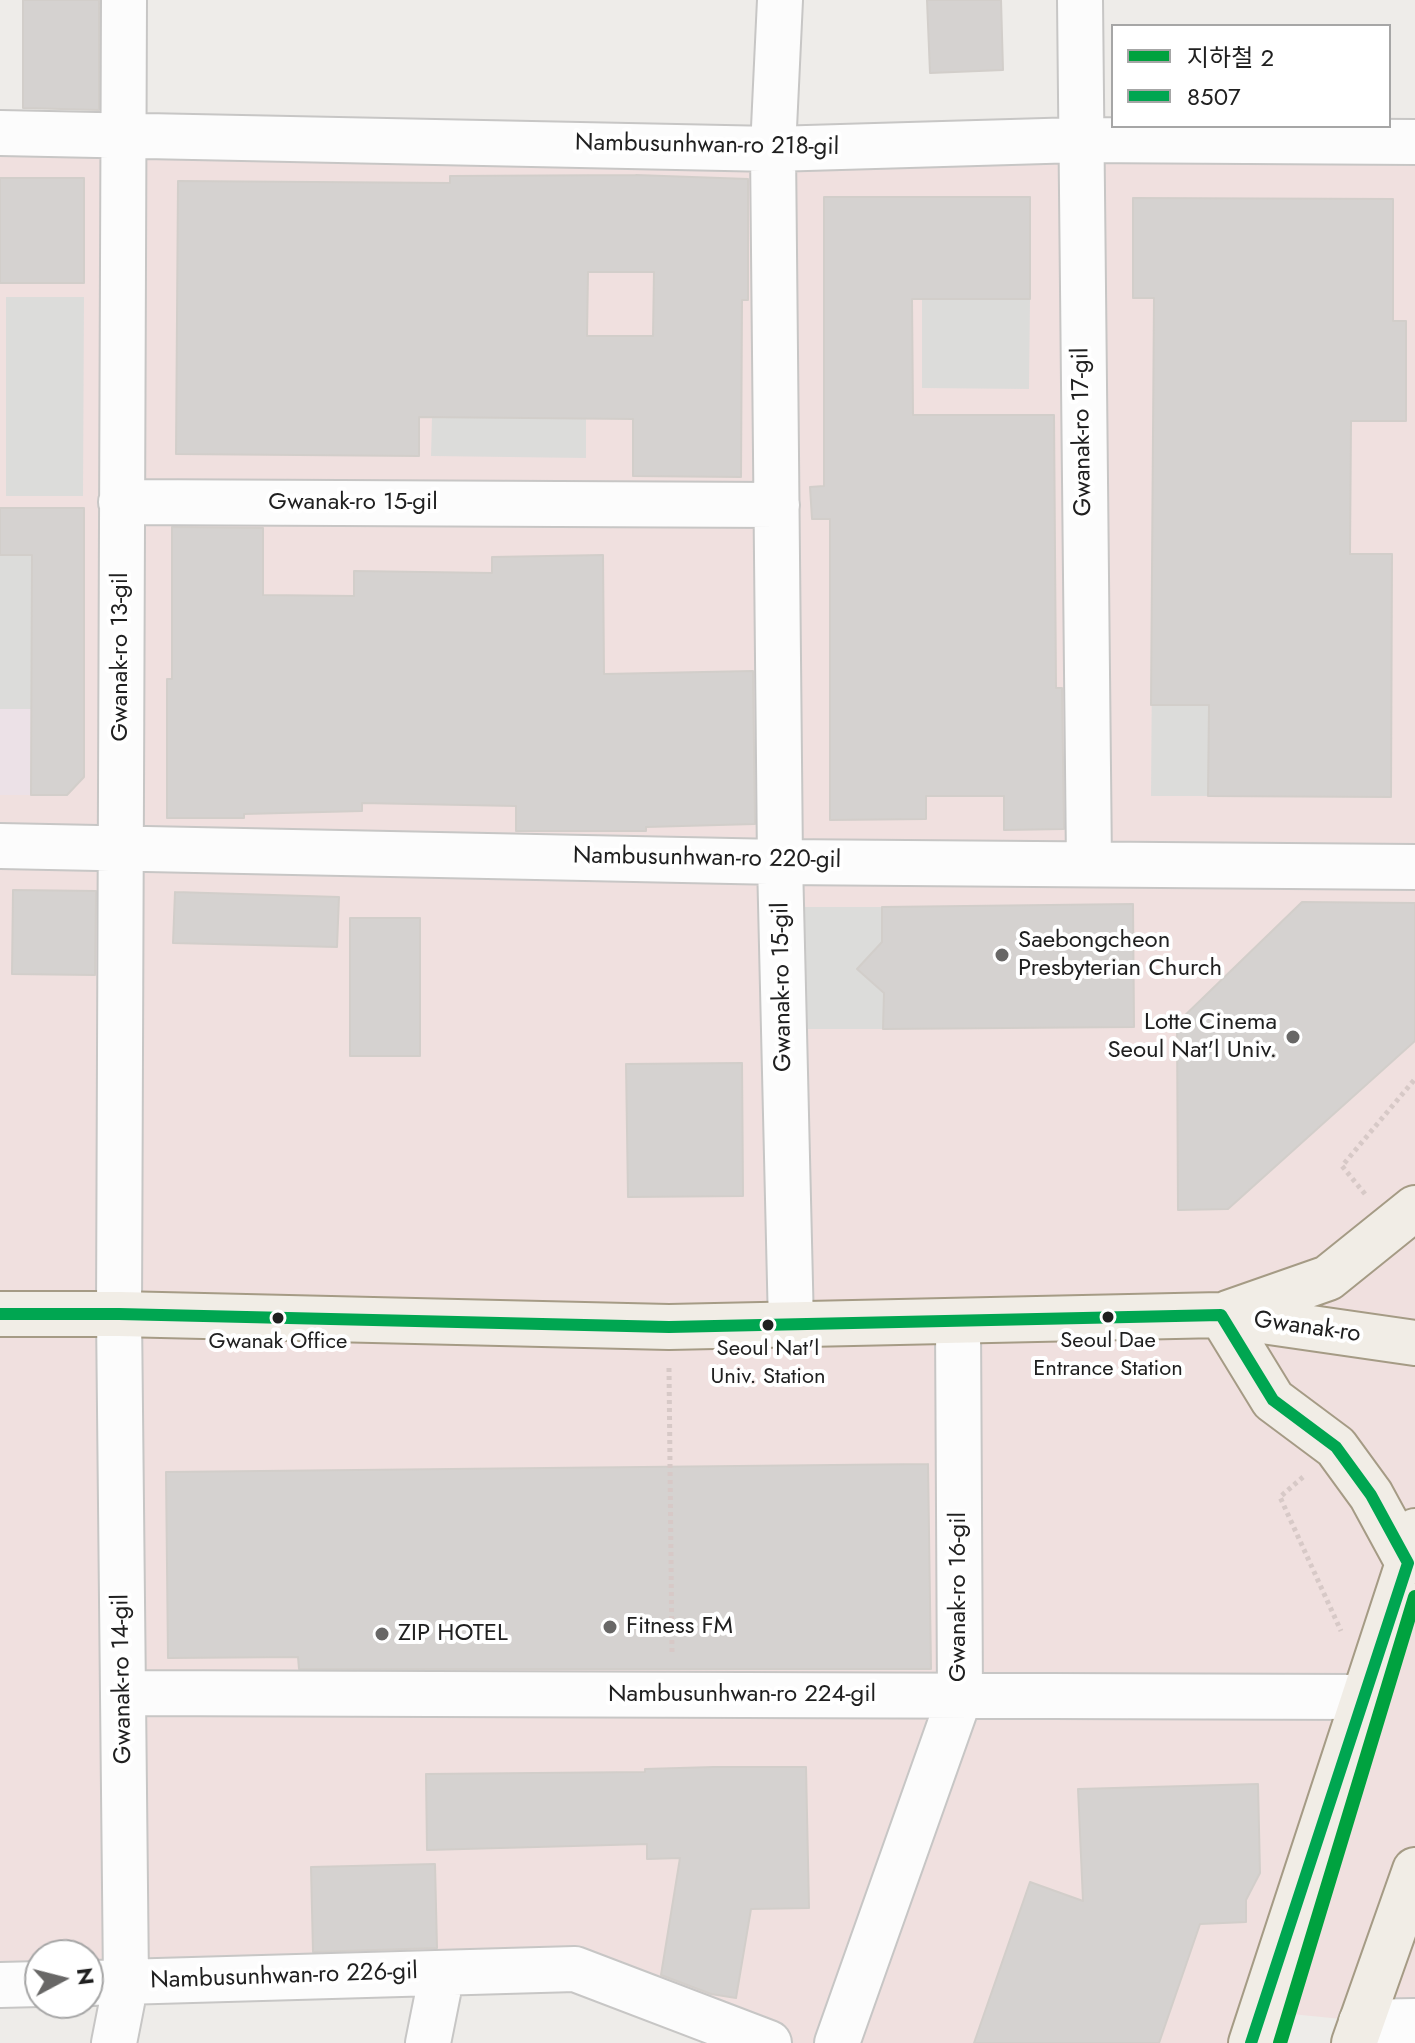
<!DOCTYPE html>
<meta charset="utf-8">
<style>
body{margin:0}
#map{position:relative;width:1415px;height:2043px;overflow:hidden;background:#eeece9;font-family:Jost,"Noto Sans KR",sans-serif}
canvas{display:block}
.legend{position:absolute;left:1111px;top:24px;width:280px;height:104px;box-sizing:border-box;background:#fff;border:2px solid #a6a6a6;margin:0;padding:10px 14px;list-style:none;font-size:24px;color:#202020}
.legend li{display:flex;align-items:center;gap:16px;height:40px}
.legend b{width:40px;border:2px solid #a6a6a6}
.north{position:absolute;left:24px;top:1939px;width:80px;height:80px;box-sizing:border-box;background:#fff;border:2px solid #a6a6a6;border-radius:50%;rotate:83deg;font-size:22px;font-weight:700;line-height:32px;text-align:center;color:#202020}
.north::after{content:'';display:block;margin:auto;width:28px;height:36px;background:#686766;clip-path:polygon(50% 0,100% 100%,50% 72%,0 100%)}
</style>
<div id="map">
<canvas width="1415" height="2043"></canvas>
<ul class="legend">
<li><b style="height:10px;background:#00a23f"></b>지하철 2</li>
<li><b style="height:10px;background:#00a651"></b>8507</li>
</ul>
<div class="north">N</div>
</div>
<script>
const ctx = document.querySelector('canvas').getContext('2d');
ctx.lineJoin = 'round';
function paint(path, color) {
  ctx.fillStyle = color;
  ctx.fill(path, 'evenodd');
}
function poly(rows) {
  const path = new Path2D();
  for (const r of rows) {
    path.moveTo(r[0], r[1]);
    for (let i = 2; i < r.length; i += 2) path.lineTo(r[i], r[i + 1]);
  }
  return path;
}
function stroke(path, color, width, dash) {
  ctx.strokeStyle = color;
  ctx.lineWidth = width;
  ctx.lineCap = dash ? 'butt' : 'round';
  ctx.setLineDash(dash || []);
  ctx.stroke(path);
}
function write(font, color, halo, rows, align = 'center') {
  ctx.font = font + ' Jost,sans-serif';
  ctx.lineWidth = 8;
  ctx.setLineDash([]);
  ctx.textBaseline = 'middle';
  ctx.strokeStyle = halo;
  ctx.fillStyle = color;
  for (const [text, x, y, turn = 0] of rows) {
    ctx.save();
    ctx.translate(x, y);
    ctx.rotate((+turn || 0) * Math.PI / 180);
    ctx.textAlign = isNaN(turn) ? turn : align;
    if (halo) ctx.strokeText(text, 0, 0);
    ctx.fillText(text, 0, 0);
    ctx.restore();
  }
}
const commercial = poly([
 [0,133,1415,142,1415,2021,1361,2021,1262,2011,1251,2043,769,2043,575,1969,88,1983,88,1955,40,1955,40,1984,0,1985]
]);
const industrial = poly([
 [0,709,31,709,31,795,0,795]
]);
const religious = poly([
 [6,297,84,297,83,496,6,496],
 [922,299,1030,299,1029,389,922,388],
 [432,417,586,418,586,458,431,456],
 [0,555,84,555,83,579,32,579,31,709,0,709],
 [1152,662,1209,662,1208,796,1151,796],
 [790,907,882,907,882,942,857,969,884,993,883,1029,790,1029]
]);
const building = poly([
 [23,0,99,0,99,110,23,108,23,0],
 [927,0,1001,0,1003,70,930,73,927,0],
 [636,175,748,179,748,300,742,300,741,477,633,476,633,419,419,417,419,456,176,454,178,181,450,183,450,176,636,175],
 [588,272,654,272,653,336,587,336,588,272],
 [0,178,84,178,84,283,0,283,0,178],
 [824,197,1030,197,1030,299,912,299,913,415,1054,415,1056,688,1062,688,1064,829,1004,830,1004,796,926,796,926,819,830,820,830,519,812,519,810,487,824,486,824,197],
 [1133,198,1393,199,1393,321,1406,321,1406,421,1351,421,1350,554,1392,554,1391,797,1208,796,1209,705,1151,705,1154,298,1133,298,1133,198],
 [0,508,84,508,84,777,67,795,31,795,32,555,0,555,0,508],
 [172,527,263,528,263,595,354,596,354,571,492,573,492,557,603,555,604,674,753,671,755,824,646,827,646,831,516,831,516,806,362,803,362,811,244,814,244,818,167,818,167,679,172,679,172,527],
 [13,890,96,891,95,975,12,974,13,890],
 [175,892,339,897,337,947,173,943,175,892],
 [1302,902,1415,903,1415,1041,1228,1209,1178,1210,1177,1023,1302,902],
 [1133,904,1134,1027,883,1029,884,993,857,969,882,942,882,907,1133,904],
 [350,918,420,918,420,1056,350,1056,350,918],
 [742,1063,743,1196,628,1197,626,1064,742,1063],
 [928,1464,931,1669,299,1669,298,1657,168,1658,166,1472,928,1464],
 [714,1767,806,1767,809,1908,751,1909,736,1998,711,1994,661,1975,680,1858,647,1859,647,1844,427,1850,426,1774,645,1772,645,1769,714,1767],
 [1258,1784,1260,1873,1246,1900,1246,1922,1200,1924,1159,2043,974,2043,1030,1882,1083,1901,1078,1789,1258,1784],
 [435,1864,437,1948,313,1952,311,1867,435,1864]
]);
const path = poly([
 [1365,1194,1342,1166,1415,1079],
 [669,1368,672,1654],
 [1303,1477,1280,1497,1341,1631]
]);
const minor = poly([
 [780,0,773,149,780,862,791,1325],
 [1080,0,1089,863],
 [0,133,773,149,1079,140,1415,142],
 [121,502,777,505],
 [0,846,780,862,1415,867],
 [123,1693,1362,1697],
 [88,1983,575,1969,769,2043],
 [0,1985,40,1984],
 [1361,2022,1415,2021],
 [114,2043,126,1982,119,1314,124,0],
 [428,2043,442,1973],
 [837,2043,960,1696,958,1323]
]);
const major = poly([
 [1228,1313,1328,1278,1415,1208],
 [0,1314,119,1314,669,1327,1221,1315,1415,1343],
 [1221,1315,1273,1400,1336,1447,1371,1495,1408,1563],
 [1251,2043,1408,1563,1415,1531],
 [1354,2043,1415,1870]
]);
const bus1 = poly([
 [0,1314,119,1314,669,1327,1221,1315,1273,1400,1336,1447,1371,1495,1408,1563,1251,2043]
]);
const metro1 = poly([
 [1280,2043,1415,1597]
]);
const markers = [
 [1002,955,8,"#686766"],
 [1293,1037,8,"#686766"],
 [1108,1317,7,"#202020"],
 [278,1318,7,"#202020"],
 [768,1325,7,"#202020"],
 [610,1627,8,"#686766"],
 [382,1634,8,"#686766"]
];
const busNames = [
 ["Seoul Dae",1108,1342],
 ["Entrance Station",1108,1370],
 ["Gwanak Office",278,1343],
 ["Seoul Nat'l",768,1350],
 ["Univ. Station",768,1378]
];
const streetNames = [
 ["Nambusunhwan-ro 218-gil",707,146,1],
 ["Gwanak-ro 17-gil",1083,432,-91],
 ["Gwanak-ro 15-gil",353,503],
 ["Gwanak-ro 13-gil",121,657,-90],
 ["Nambusunhwan-ro 220-gil",707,859,1],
 ["Gwanak-ro 15-gil",783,987,-91],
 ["Gwanak-ro",1307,1328,8],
 ["Gwanak-ro 16-gil",959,1597,-90],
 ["Gwanak-ro 14-gil",123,1679,-91],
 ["Nambusunhwan-ro 224-gil",742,1695],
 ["Nambusunhwan-ro 226-gil",284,1977,-2]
];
const poiNames = [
 ["Saebongcheon",1018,941],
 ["Presbyterian Church",1018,969],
 ["Lotte Cinema",1277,1023,"right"],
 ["Seoul Nat'l Univ.",1277,1051,"right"],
 ["Fitness FM",626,1627],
 ["ZIP HOTEL",398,1634]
];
paint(commercial, '#f0e0df');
paint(industrial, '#ece1e7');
paint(religious, '#dcdcda');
paint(building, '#d5d2d0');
stroke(building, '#d2ceca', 2);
stroke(minor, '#c7c6c5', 48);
stroke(major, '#a59b85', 48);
stroke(path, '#d7c9c7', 5, [4, 4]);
stroke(minor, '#fcfcfc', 44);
stroke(major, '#f1ede6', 44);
stroke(bus1, '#00a651', 12);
stroke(metro1, '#00a23f', 14);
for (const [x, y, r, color] of markers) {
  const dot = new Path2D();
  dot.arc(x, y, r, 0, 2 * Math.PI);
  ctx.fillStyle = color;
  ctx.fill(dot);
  stroke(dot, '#fff', 3);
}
write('22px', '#202020', '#fff', busNames);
write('24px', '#202020', '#fff', streetNames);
write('24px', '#202020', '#fff', poiNames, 'left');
</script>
